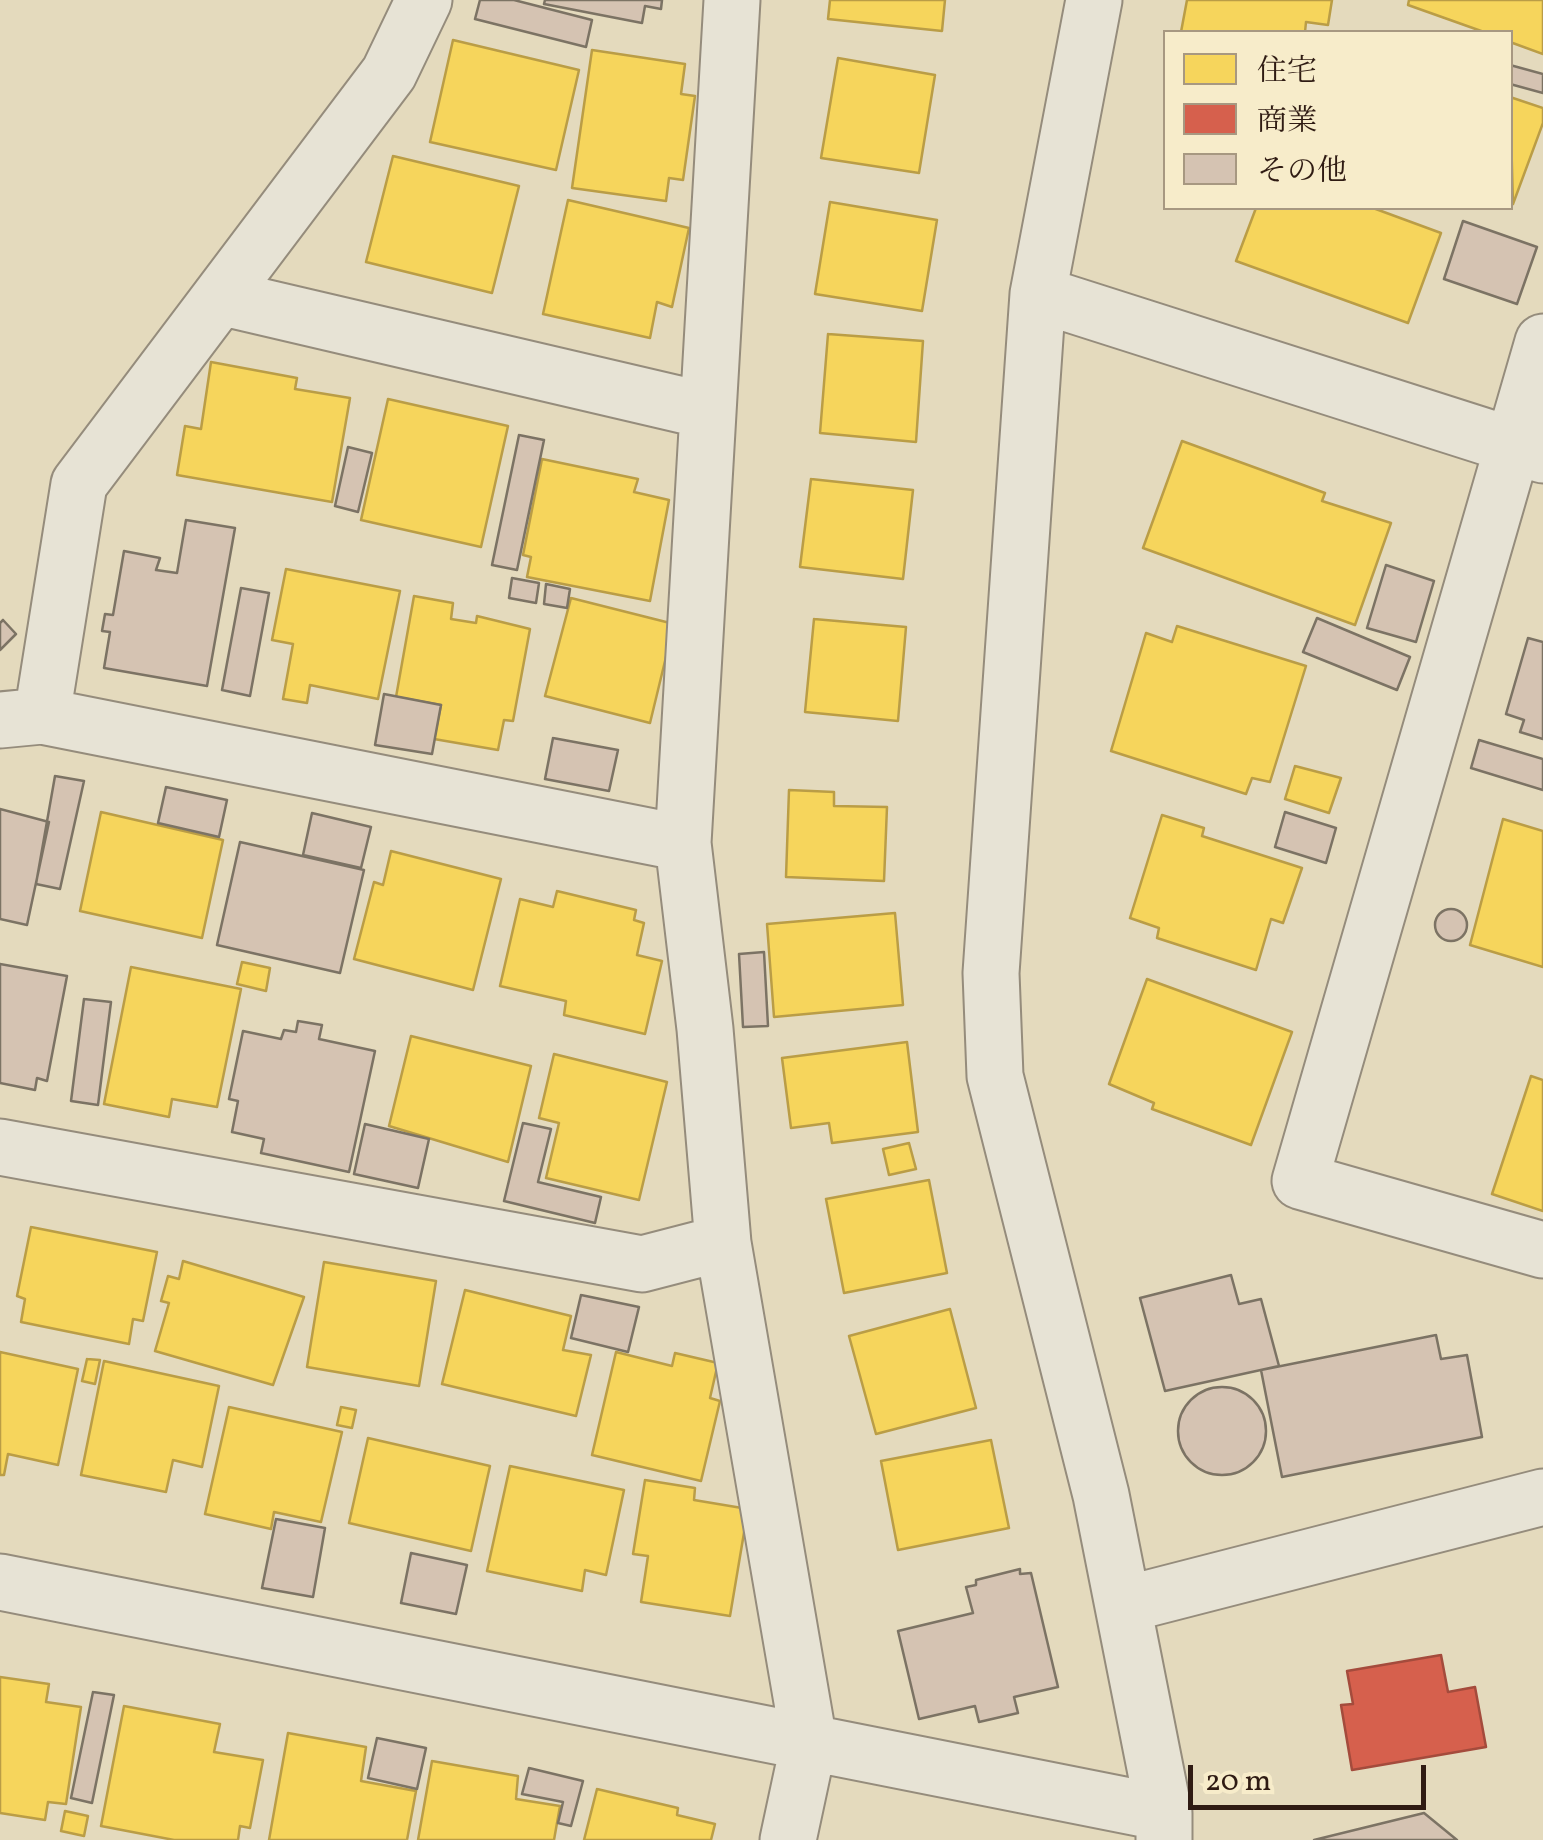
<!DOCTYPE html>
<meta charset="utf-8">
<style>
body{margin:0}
#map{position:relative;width:1543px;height:1840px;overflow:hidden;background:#e4dabd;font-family:Vollkorn,"Noto Serif JP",serif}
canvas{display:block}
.legend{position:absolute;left:1163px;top:30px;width:350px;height:180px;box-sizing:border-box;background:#f7ecca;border:2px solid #a79881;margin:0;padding:12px 18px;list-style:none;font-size:30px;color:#2f1b13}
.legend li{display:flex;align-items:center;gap:20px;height:50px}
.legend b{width:50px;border:2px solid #a79881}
.scale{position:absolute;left:1188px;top:1765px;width:238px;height:45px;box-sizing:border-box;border:5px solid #2f1b13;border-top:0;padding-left:12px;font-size:30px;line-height:35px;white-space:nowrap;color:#2f1b13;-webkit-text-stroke:8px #f7ecca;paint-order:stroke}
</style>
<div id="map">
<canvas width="1543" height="1840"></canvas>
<ul class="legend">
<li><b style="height:28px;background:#f6d55c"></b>住宅</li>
<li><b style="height:28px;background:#d6604d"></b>商業</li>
<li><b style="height:28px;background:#d5c3b2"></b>その他</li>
</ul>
<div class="scale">20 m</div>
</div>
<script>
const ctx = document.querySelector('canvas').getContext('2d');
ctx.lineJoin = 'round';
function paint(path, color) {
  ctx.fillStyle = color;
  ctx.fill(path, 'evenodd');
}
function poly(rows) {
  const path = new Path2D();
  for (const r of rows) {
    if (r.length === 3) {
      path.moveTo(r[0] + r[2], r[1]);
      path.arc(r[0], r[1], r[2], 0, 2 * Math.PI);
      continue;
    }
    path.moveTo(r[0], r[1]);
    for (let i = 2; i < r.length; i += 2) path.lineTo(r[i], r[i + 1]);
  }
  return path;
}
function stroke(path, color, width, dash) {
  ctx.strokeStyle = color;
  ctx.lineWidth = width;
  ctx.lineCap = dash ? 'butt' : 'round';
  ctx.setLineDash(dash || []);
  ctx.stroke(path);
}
const homes = poly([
 [830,0,945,0,942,31,828,19,830,0],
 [1187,0,1332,0,1328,25,1306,22,1305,32,1181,32,1187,0],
 [1409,0,1543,0,1543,54,1510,42,1510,32,1484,32,1408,5,1409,0],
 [453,40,579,70,556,170,430,142,453,40],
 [592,50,685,64,681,94,695,96,683,180,669,178,666,201,572,188,592,50],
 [838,58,935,75,919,173,821,158,838,58],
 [1510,97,1543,108,1543,123,1513,204,1510,97],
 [393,156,519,186,492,293,366,262,393,156],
 [568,200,689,228,672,307,657,302,650,338,543,314,568,200],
 [830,202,937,220,922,311,815,294,830,202],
 [1256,208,1373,208,1441,233,1408,323,1236,261,1256,208],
 [828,334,923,341,916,442,820,433,828,334],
 [211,362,297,378,295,389,350,398,332,502,177,475,185,426,201,429,211,362],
 [388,399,508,426,481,547,361,520,388,399],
 [1182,441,1325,493,1322,501,1391,523,1355,625,1143,548,1182,441],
 [542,459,638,479,634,492,669,500,650,601,527,577,531,557,523,555,542,459],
 [811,479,913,490,903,579,800,567,811,479],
 [286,569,400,591,378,699,310,685,307,703,283,699,293,644,272,640,286,569],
 [414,596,453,603,451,619,476,623,477,616,530,629,513,721,504,720,498,750,434,739,441,705,396,697,414,596],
 [571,598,674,624,650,723,545,696,571,598],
 [814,619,906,627,898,721,805,712,814,619],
 [1177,626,1306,666,1270,782,1252,778,1246,794,1111,751,1146,633,1172,642,1177,626],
 [1295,766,1341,778,1329,813,1285,799,1295,766],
 [789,790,834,792,834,806,887,807,884,881,786,877,789,790],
 [101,812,223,840,202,938,80,911,101,812],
 [1162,815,1204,828,1202,836,1302,868,1283,923,1271,919,1256,970,1157,938,1159,928,1130,918,1162,815],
 [1503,819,1543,831,1543,967,1470,945,1503,819],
 [391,851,501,879,473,990,354,959,374,882,383,885,391,851],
 [557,891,636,910,634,920,644,923,637,955,662,961,645,1034,564,1015,566,1001,500,986,520,899,553,907,557,891],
 [895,913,903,1005,774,1017,767,924,895,913],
 [242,962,270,968,266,991,237,984,242,962],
 [131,967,241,989,217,1107,172,1099,169,1117,104,1104,131,967],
 [1147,979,1292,1032,1251,1145,1152,1109,1154,1103,1109,1084,1147,979],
 [411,1036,531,1066,508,1162,389,1126,411,1036],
 [907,1042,918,1132,832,1143,829,1123,791,1128,782,1058,907,1042],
 [554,1054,667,1082,639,1200,546,1178,559,1123,539,1118,554,1054],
 [1531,1076,1543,1080,1543,1211,1492,1194,1531,1076],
 [909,1143,916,1169,889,1175,883,1149,909,1143],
 [929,1180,947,1273,844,1293,826,1199,929,1180],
 [31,1227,157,1252,143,1321,133,1319,129,1344,21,1322,25,1299,17,1296,31,1227],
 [183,1261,304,1297,273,1385,155,1351,169,1303,161,1301,168,1276,179,1279,183,1261],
 [324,1262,436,1281,419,1386,307,1367,324,1262],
 [465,1290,571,1316,563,1350,591,1355,576,1416,442,1384,465,1290],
 [950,1309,976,1408,876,1434,849,1336,950,1309],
 [0,1352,78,1369,58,1465,8,1454,4,1475,0,1475,0,1352],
 [616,1352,672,1366,675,1353,718,1363,710,1398,720,1401,701,1481,592,1455,616,1352],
 [87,1359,100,1360,95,1384,82,1381,87,1359],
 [104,1361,219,1386,202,1467,173,1460,166,1492,81,1475,104,1361],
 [229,1407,342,1432,321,1522,274,1512,271,1529,205,1514,229,1407],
 [341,1407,356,1410,352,1428,337,1425,341,1407],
 [368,1438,490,1466,471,1551,349,1523,368,1438],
 [991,1440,1009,1528,898,1550,881,1461,991,1440],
 [510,1466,624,1490,606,1575,585,1570,582,1591,487,1571,510,1466],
 [645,1480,695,1488,694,1500,748,1509,730,1616,641,1602,648,1556,633,1554,645,1480],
 [0,1677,49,1684,46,1702,81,1707,66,1804,48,1802,45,1820,0,1813,0,1677],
 [124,1706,220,1724,214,1752,263,1760,250,1828,240,1826,238,1840,174,1840,101,1826,124,1706],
 [288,1733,366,1747,361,1781,416,1791,407,1840,269,1840,288,1733],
 [432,1761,518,1776,516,1799,560,1806,554,1840,418,1840,432,1761],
 [597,1789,678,1808,677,1815,715,1824,711,1840,584,1840,597,1789],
 [65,1811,88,1816,84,1836,61,1831,65,1811]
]);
const shops = poly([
 [1441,1655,1448,1692,1475,1687,1486,1747,1352,1770,1341,1705,1353,1704,1347,1671,1441,1655]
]);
const building = poly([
 [480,0,514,0,592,20,586,47,475,19,480,0],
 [545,0,662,0,661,9,645,6,642,23,544,4,545,0],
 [1510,65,1543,74,1543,93,1510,84,1510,65],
 [1463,221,1537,247,1517,304,1444,279,1463,221],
 [519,435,544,440,517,570,492,565,519,435],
 [348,447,372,453,358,512,335,506,348,447],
 [186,520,235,528,207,686,104,668,110,632,102,631,105,614,113,615,124,551,160,558,156,570,177,573,186,520],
 [1386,565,1434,581,1416,642,1367,628,1386,565],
 [512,578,539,583,536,603,509,598,512,578],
 [546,584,570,589,567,608,544,604,546,584],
 [241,588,269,593,250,696,222,690,241,588],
 [1317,618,1410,657,1397,690,1303,652,1317,618],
 [3,620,16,634,0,650,0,623,3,620],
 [1528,638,1543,642,1543,739,1520,732,1524,720,1506,714,1528,638],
 [384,694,441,705,432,754,375,745,384,694],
 [553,738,618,750,609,791,545,779,553,738],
 [1479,740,1543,759,1543,790,1471,768,1479,740],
 [55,776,84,781,60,889,36,884,55,776],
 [166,787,227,800,219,837,158,823,166,787],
 [0,809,49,822,27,925,0,919,0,809],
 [1285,812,1336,828,1326,863,1275,847,1285,812],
 [312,813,371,827,361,868,303,855,312,813],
 [240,842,364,870,340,973,217,945,240,842],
 [1451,925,16],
 [764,952,768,1026,743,1027,739,954,764,952],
 [0,964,67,976,47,1081,37,1078,35,1090,0,1083,0,964],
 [84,999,111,1002,98,1105,71,1101,84,999],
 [298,1021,322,1025,319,1039,375,1051,349,1172,261,1153,264,1139,232,1132,238,1101,229,1099,243,1031,281,1039,284,1030,296,1032,298,1021],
 [523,1123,551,1129,538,1182,601,1197,595,1223,504,1201,523,1123],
 [365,1124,429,1139,418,1188,354,1174,365,1124],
 [1231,1275,1239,1304,1261,1299,1279,1366,1165,1391,1140,1298,1231,1275],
 [581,1295,639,1307,628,1352,571,1338,581,1295],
 [1436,1335,1441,1359,1467,1355,1482,1437,1282,1477,1261,1370,1436,1335],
 [1222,1431,44],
 [276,1519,325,1528,313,1597,262,1588,276,1519],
 [411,1553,467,1565,456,1614,401,1603,411,1553],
 [1020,1569,1020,1574,1031,1573,1058,1687,1014,1697,1018,1713,979,1722,975,1706,919,1719,898,1631,973,1613,966,1587,976,1585,976,1580,1020,1569],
 [93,1692,114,1695,92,1803,71,1798,93,1692],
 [377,1738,426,1748,417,1789,368,1778,377,1738],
 [529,1768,583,1781,571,1826,558,1823,563,1802,522,1794,529,1768],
 [1424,1813,1457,1840,1314,1840,1424,1813]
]);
const minor = poly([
 [732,0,683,843,705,1029,723,1243,809,1742,788,1840],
 [1094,0,1038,294,991,973,995,1076,1101,1495,1164,1813,1164,1840],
 [1038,294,1543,455],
 [220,297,708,411],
 [1543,342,1300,1181,1543,1250],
 [42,716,683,843],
 [0,720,42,716,79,484,389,73,424,0],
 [0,1147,642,1264,723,1243],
 [0,1582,1164,1813],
 [1123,1605,1543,1497]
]);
paint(homes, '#f6d55c');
stroke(homes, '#ba9d46', 2.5);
paint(shops, '#d6604d');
stroke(shops, '#a44b3c', 2.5);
paint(building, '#d5c3b2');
stroke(building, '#7c7364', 2.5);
stroke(minor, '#958c7c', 59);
stroke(minor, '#e7e3d5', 55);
</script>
